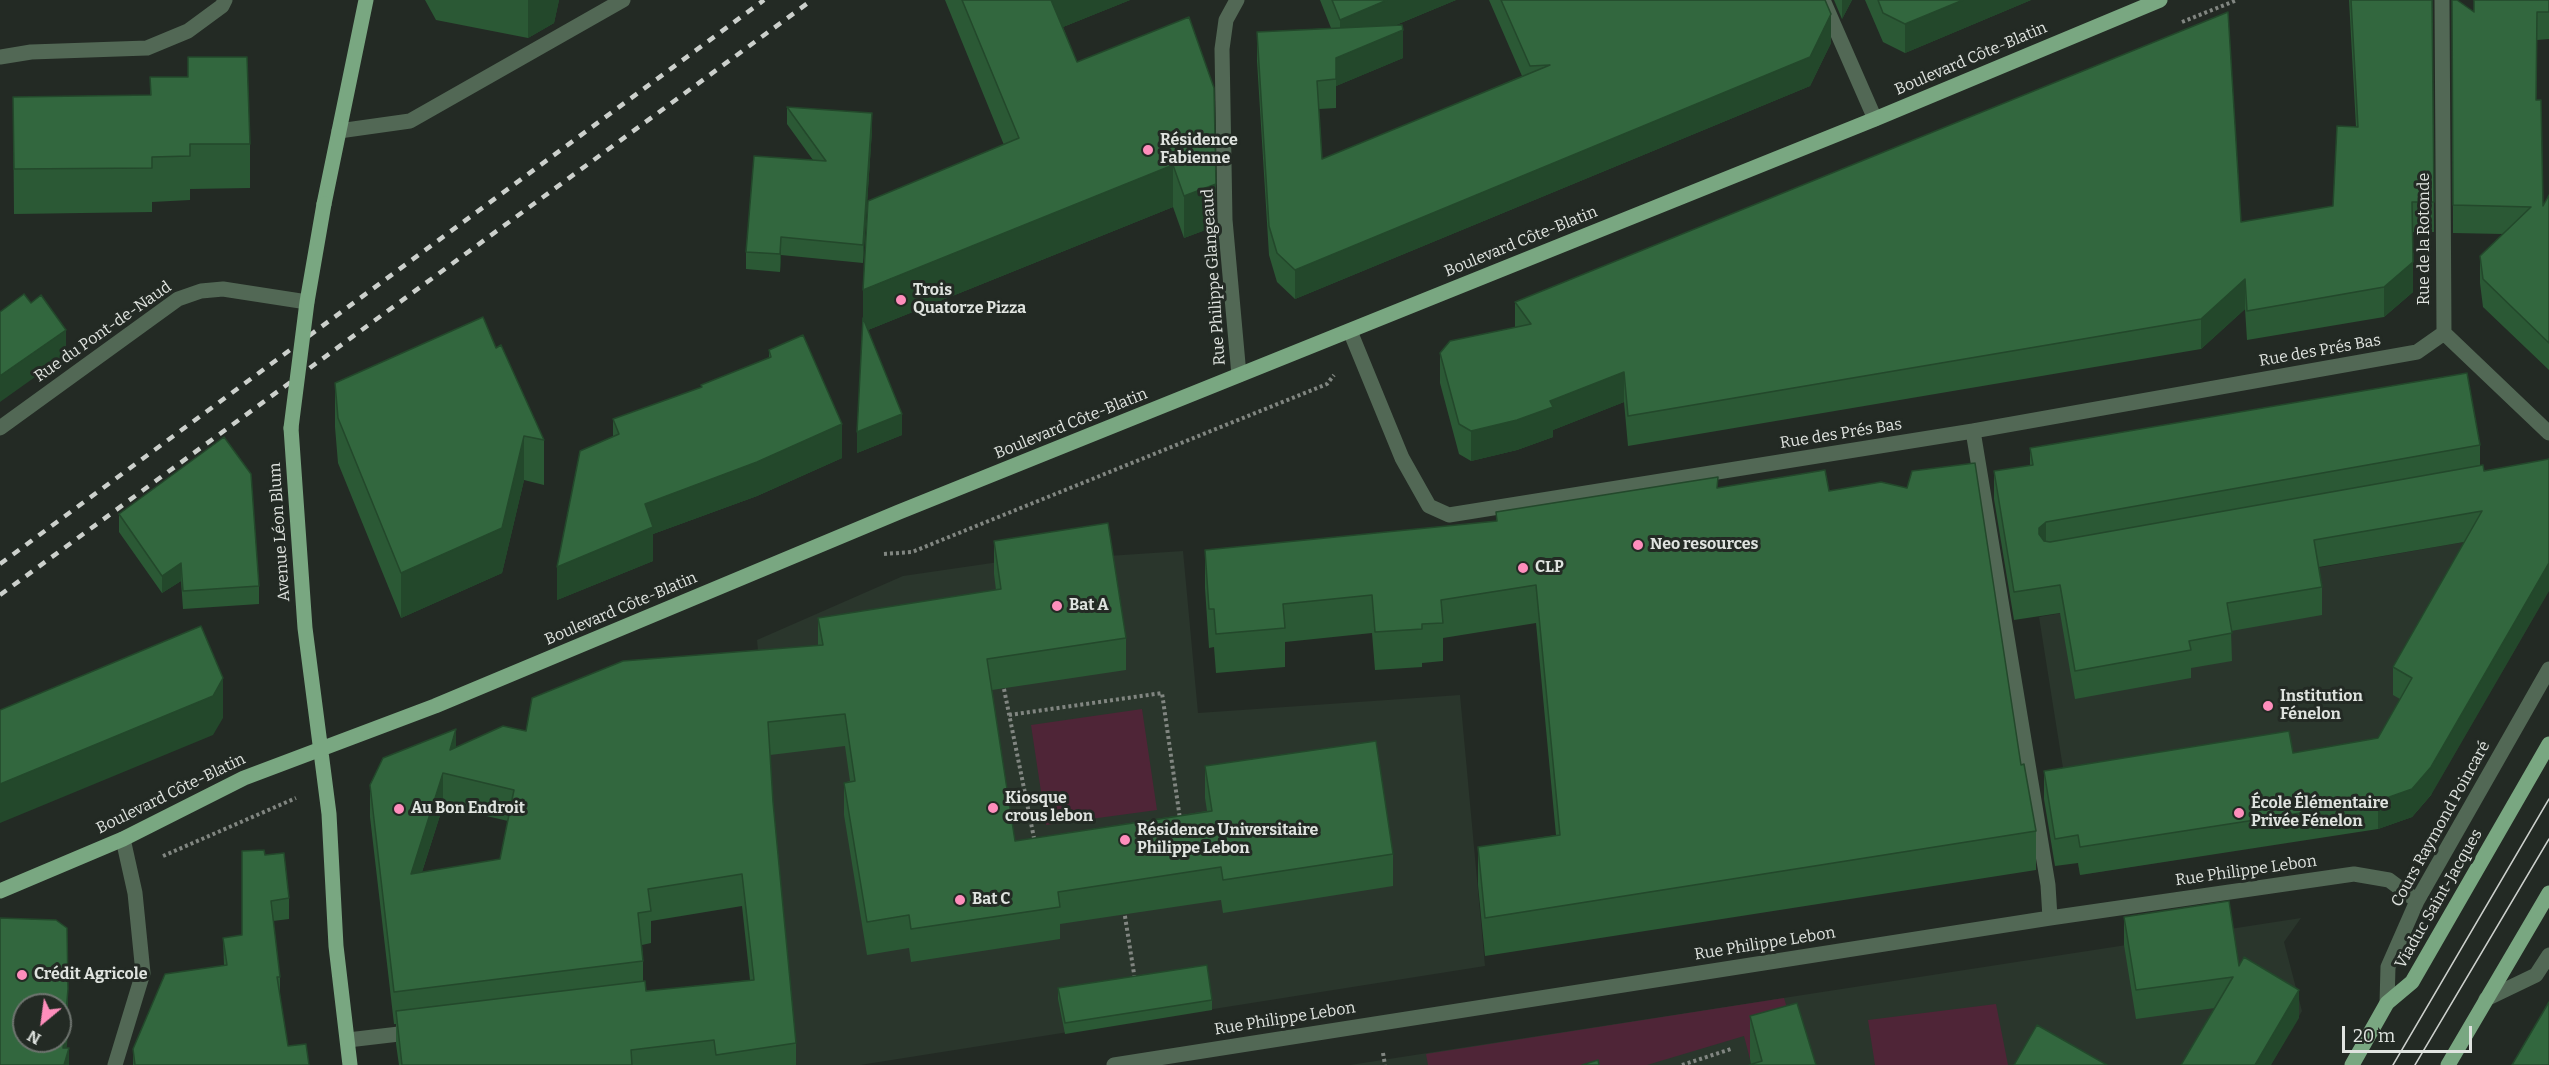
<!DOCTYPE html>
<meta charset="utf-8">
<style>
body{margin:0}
#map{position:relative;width:2549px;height:1065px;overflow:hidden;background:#232a24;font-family:Bitter,serif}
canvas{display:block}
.north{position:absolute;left:12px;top:993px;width:60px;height:60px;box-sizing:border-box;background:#232a24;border:2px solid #6e746f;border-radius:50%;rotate:209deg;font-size:16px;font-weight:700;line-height:24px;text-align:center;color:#dfe3df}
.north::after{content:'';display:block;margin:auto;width:21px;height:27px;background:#fe8ebc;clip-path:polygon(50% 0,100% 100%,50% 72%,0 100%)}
.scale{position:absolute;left:2342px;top:1026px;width:130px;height:27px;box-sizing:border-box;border:3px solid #dfe3df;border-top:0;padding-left:8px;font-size:18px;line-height:21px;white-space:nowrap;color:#dfe3df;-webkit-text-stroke:4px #232a24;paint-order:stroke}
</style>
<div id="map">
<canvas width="2549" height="1065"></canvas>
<div class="north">N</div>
<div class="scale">20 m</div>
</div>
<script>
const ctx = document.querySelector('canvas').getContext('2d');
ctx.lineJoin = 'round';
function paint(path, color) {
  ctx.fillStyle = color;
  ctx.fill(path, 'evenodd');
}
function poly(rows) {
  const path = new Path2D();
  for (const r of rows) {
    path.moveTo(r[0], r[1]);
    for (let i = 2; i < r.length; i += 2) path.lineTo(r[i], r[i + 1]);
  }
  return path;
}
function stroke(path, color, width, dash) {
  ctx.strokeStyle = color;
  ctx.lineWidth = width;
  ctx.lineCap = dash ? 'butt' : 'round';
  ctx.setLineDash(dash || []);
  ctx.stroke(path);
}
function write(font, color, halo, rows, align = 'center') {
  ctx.font = font + ' Bitter,serif';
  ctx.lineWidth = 6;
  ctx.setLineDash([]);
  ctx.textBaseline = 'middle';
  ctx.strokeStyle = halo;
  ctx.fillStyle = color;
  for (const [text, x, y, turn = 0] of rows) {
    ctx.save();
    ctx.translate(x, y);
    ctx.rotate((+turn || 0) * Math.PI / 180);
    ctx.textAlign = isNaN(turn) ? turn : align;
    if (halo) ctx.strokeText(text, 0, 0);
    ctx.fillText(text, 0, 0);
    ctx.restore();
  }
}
const built = poly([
 [2549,527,2549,591,2431,795,2412,817,2302,840,2080,875,2039,617],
 [1183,551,1198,713,1460,695,1485,966,860,1065,795,1065,757,640,903,576,1040,556,1108,556],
 [2301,918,2284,942,2302,1011,2271,1065,1350,1065]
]);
const green = poly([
 [1142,709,1157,810,1046,825,1031,725],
 [1784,998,1798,1045,1750,1059,1744,1036,1647,1065,1428,1065,1426,1054],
 [1996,1004,2008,1065,1875,1065,1868,1020]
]);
const path = poly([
 [2182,22,2237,0],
 [884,554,912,552,1327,384,1334,375],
 [1004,689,1035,843],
 [1009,715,1162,693,1180,819],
 [163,856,296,798],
 [1124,910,1135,980],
 [1383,1053,1385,1065],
 [1682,1065,1731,1049]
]);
const minor = poly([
 [1237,0,1226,20,1222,49,1225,220,1239,375],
 [1823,0,1875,119],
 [2442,0,2444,333,2549,433],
 [0,57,31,52,147,48,188,31,222,6,225,0],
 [339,131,410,121,623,0],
 [1350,331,1402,458,1429,506,1449,515,1973,431,2417,352,2444,333],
 [0,428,178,299,201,291,223,289,307,302],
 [1973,431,2048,885,2050,918],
 [2486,999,2536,975,2549,955],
 [2387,1003,2388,967,2417,901,2549,669],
 [348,1040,416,1032],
 [115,1065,143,973,135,893,123,839],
 [1114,1065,2050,918,2354,874,2389,880,2417,901]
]);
const major = poly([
 [324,204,366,0],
 [291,428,305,628,329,814,336,946,350,1065],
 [0,891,123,839,244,778,435,706,899,512,1875,119,2160,0],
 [2352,1065,2387,1003,2412,982,2549,744],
 [2448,1065,2549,893]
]);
const tram = poly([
 [2393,1065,2549,799],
 [2415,1065,2549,839]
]);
const rail = poly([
 [0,564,764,0],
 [0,595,812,0]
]);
const majorBridge = poly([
 [291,428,307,302,324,204]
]);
const wall = poly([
 [425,0,559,0,554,23,528,38,436,20],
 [945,0,1130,0,1063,27,1077,62,1189,17,1216,226,1184,238,1173,207,868,330,902,435,857,453,863,319,1004,145],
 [1320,0,1456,0,1396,25,1403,58,1336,86,1336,108,1319,109,1322,159,1522,76,1489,0,1825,0,1831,43,1810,86,1295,299,1277,282,1269,255,1257,61,1257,32,1331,28],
 [1834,0,1852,0,1842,19],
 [1865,0,2031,0,1905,53,1883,42],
 [2349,0,2432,0,2434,232,2413,232,2413,292,2384,317,2247,340,2245,309,2201,349,1628,446,1624,402,1553,430,1553,437,1517,450,1471,461,1459,454,1440,383,1440,353,1515,327,1515,302,2241,222,2333,206,2356,127],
 [2452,0,2474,12,2549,0,2549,39,2537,40,2536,100,2543,206,2549,195,2549,370,2483,307,2480,283,2480,256,2503,234,2453,233],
 [150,77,250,144,250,188,190,189,190,200,152,202,152,212,14,214,13,97,150,95],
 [787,107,872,130,863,263,781,255,780,272,746,269,746,252,813,160,787,124],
 [496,348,544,440,544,485,524,480,502,573,401,618,338,463,335,427,335,383],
 [769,350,842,458,757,496,653,534,653,561,557,600,613,436,613,419,701,388,701,385,769,358],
 [2480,445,2480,465,2484,471,2549,459,2431,795,2412,817,2378,829,2080,875,2078,863,2055,866,2044,799,2044,771,2293,753,2378,738,2400,699,2393,695,2393,667,2464,542,2319,567,2322,587,2322,615,2231,631,2232,661,2191,668,2191,678,2075,699,2060,613,2014,620,1994,499,1994,471,2030,466,2030,448],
 [1718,488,1829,491,2021,765,2036,831,2036,870,1485,956,1478,885,1478,847,1556,835,1536,623,1443,638,1443,661,1422,663,1422,667,1375,670,1372,633,1285,642,1285,667,1216,673,1214,647,1209,648,1205,588,1205,550,1496,521,1496,512],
 [119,514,259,586,259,604,183,609,181,581,162,593,119,532],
 [994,541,1126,638,1126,670,992,690,1015,841,1207,811,1205,798,1205,766,1393,854,1393,886,1223,913,1221,900,1060,924,1060,939,911,962,909,948,867,955,844,815,844,783,850,781,845,746,770,755,773,802,796,1043,796,1065,399,1065,396,1044,396,1024,394,1024,370,817,370,785,456,747,526,731,818,645,818,618,996,590,994,574],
 [443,806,508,821,500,859,422,872],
 [742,906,750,980,646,991,643,981,643,961,642,945,651,943,651,921],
 [265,855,289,898,289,919,273,921,280,977,280,995,288,1046,309,1065,133,1065,133,1049,224,966,223,938,242,935],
 [2124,917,2239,966,2299,1018,2215,1008,2136,1019,2124,945],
 [1058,988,1212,1000,1212,1010,1065,1034,1058,999],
 [1750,1016,1816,1065,1751,1064,1750,1059]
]);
const shadedWall = poly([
 [528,0,559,0,554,23,528,38],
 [1048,0,1130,0,1048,33],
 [1387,0,1456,0,1340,48,1340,20],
 [1842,0,1852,0,1842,19],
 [1963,0,2031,0,1905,53,1905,24],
 [1831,14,1831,43,1810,86,1295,299,1295,270],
 [1403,30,1403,58,1336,86,1336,58],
 [872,113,872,130,863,263,863,245],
 [1173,165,1173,207,863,332,863,290],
 [1216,184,1216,226,1184,238,1184,196],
 [781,237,781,255,780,272,780,254],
 [2413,262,2413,292,2384,317,2384,287],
 [2245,279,2245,309,2201,349,2201,319],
 [66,330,66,355,0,402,0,376],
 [1624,372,1624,402,1553,430,1553,437,1517,450,1471,461,1471,431],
 [902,414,902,435,857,453,857,432],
 [842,424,842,458,757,496,653,534,653,561,557,600,557,567,645,504],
 [524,436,524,480,502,573,401,618,401,573],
 [2046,522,2046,550,2039,562,2039,528],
 [181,563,181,581,162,593,162,576],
 [2549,563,2549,591,2431,795,2412,817,2378,829,2378,801],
 [223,678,223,718,213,735,0,823,0,784],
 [456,729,456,761,450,750],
 [443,773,443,806,411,906,411,874],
 [68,989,68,1032,66,1058,69,1048,69,1065,63,1065,63,1048],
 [2299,990,2299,1018,2271,1065,2255,1065]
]);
const building = poly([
 [962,0,1051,0,1077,62,1189,17,1214,88,1216,184,1184,196,1173,165,863,290,868,201,1019,138,962,0],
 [1332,0,1387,0,1340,20,1332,0],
 [1501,0,1825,0,1831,14,1810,57,1295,270,1277,253,1269,226,1257,32,1402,25,1403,30,1336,58,1336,79,1317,81,1322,159,1550,65,1530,66,1501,0],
 [1878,0,1963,0,1905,24,1883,13,1878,0],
 [2351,0,2432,0,2434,202,2412,202,2413,262,2384,287,2247,311,2245,279,2201,319,1628,416,1624,372,1550,401,1553,407,1517,420,1471,431,1459,424,1440,353,1450,341,1531,324,1515,302,2228,12,2241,222,2333,206,2337,126,2358,127,2351,0],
 [2452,0,2457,0,2474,12,2474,0,2549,0,2549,12,2537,12,2536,100,2541,100,2543,206,2549,195,2549,343,2483,279,2480,256,2531,207,2453,205,2452,0],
 [188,57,247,57,250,144,190,144,190,156,152,157,152,168,14,169,13,97,151,95,150,77,188,77,188,57],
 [787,107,872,113,863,245,781,237,780,254,746,252,754,156,826,161,787,107],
 [24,294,31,303,41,295,66,330,0,376,0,312,24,294],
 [483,317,496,348,501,345,544,440,524,436,502,528,401,573,338,418,335,383,483,317],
 [863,318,902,414,857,432,863,318],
 [803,335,842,424,757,462,645,504,653,527,557,567,580,451,619,434,613,419,702,387,701,385,771,357,769,350,803,335],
 [2467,373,2480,445,2046,522,2039,528,2039,534,2044,541,2050,542,2483,465,2484,471,2549,459,2549,563,2431,767,2412,789,2378,801,2080,847,2078,835,2055,839,2044,771,2289,731,2293,753,2378,738,2412,678,2393,667,2482,511,2314,540,2322,587,2227,603,2232,633,2189,641,2191,650,2075,671,2060,585,2014,592,1994,471,2033,465,2030,448,2467,373],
 [224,437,251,474,259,586,183,591,181,563,162,576,119,514,224,437],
 [1975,463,2021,765,2024,764,2036,831,1485,918,1478,847,1560,835,1536,585,1441,600,1443,623,1422,624,1422,629,1375,632,1372,595,1283,604,1285,628,1216,634,1214,609,1209,609,1205,550,1497,521,1496,512,1718,477,1717,488,1825,470,1829,491,1881,482,1907,488,1912,471,1975,463],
 [1108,523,1126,638,987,659,1015,841,1212,811,1205,766,1376,741,1393,854,1223,880,1221,867,1058,892,1060,907,911,929,909,915,867,922,844,783,855,781,845,714,768,722,773,802,796,1043,716,1055,714,1040,631,1050,632,1065,402,1065,396,1011,645,981,646,991,754,980,742,874,648,889,651,911,638,913,643,961,394,992,370,785,383,758,456,729,450,750,503,726,526,731,532,698,623,661,823,645,818,618,1001,589,994,541,1108,523],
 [443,773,514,790,500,859,411,874,443,773],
 [201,626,223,678,213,696,0,784,0,710,201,626],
 [264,850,265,855,284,853,289,898,271,901,280,977,277,977,288,1046,306,1044,309,1065,135,1065,133,1049,165,974,227,965,223,938,242,935,242,851,264,850],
 [2229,901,2239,966,2244,957,2299,990,2255,1065,2181,1065,2233,977,2136,990,2124,917,2229,901],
 [0,918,56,920,67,928,68,989,63,1048,69,1048,64,1065,0,1065,0,918],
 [24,1005,60,1005,60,1041,24,1041,24,1005],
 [1207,965,1212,1000,1065,1023,1058,988,1207,965],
 [2549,1002,2549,1065,2512,1065,2549,1002],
 [1797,1003,1816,1065,1749,1065,1762,1061,1750,1016,1797,1003],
 [2037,1025,2107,1065,2014,1065,2037,1025],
 [1598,1060,1599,1065,1582,1065,1598,1060]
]);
const markers = [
 [1148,150,6,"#fe8ebc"],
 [901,300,6,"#fe8ebc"],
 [1638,545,6,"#fe8ebc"],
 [1523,568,6,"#fe8ebc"],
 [1057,606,6,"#fe8ebc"],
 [2268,706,6,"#fe8ebc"],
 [993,808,6,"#fe8ebc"],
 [399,809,6,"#fe8ebc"],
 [2239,813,6,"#fe8ebc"],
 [1125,840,6,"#fe8ebc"],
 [960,900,6,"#fe8ebc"],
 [22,975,6,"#fe8ebc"]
];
const streetNames = [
 ["Boulevard Côte-Blatin",1971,59,-23],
 ["Rue de la Rotonde",2425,239,-90],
 ["Boulevard Côte-Blatin",1521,242,-22],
 ["Rue Philippe Glangeaud",1214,277,-94],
 ["Rue du Pont-de-Naud",103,332,-35],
 ["Rue des Prés Bas",2320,351,-10],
 ["Boulevard Côte-Blatin",1071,424,-22],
 ["Rue des Prés Bas",1841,434,-9],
 ["Avenue Léon Blum",280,532,-94],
 ["Boulevard Côte-Blatin",621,609,-23],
 ["Boulevard Côte-Blatin",171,794,-26],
 ["Cours Raymond Poincaré",2441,824,-61],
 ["Rue Philippe Lebon",2246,871,-8],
 ["Viaduc Saint-Jacques",2439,899,-60],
 ["Rue Philippe Lebon",1765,944,-9],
 ["Rue Philippe Lebon",1285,1019,-9]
];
const poiNames = [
 ["Résidence",1160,141],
 ["Fabienne",1160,159],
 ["Trois",913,291],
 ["Quatorze Pizza",913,309],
 ["Neo resources",1650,545],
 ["CLP",1535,568],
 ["Bat A",1069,606],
 ["Institution",2280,697],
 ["Fénelon",2280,715],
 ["Kiosque",1005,799],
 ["crous lebon",1005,817],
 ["École Élémentaire",2251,804],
 ["Privée Fénelon",2251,822],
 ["Au Bon Endroit",411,809],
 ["Résidence Universitaire",1137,831],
 ["Philippe Lebon",1137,849],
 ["Bat C",972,900],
 ["Crédit Agricole",34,975]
];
paint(built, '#2a362c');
paint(green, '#4f2537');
stroke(path, '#818681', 4, [3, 3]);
stroke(minor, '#526855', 15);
stroke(major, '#79a781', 15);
stroke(tram, '#ccd0cc', 1.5);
stroke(rail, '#ccd0cc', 4.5, [8, 8]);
stroke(majorBridge, '#79a781', 15);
paint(wall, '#2b5935');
paint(shadedWall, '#23482b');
paint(building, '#32673e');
stroke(building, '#23482b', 1.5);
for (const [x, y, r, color] of markers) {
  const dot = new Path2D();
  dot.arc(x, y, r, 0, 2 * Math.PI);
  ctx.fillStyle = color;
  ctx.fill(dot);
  stroke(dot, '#232a24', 2);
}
write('16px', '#dfe3df', '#232a24', streetNames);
write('bold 16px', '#dfe3df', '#232a24', poiNames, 'left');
</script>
